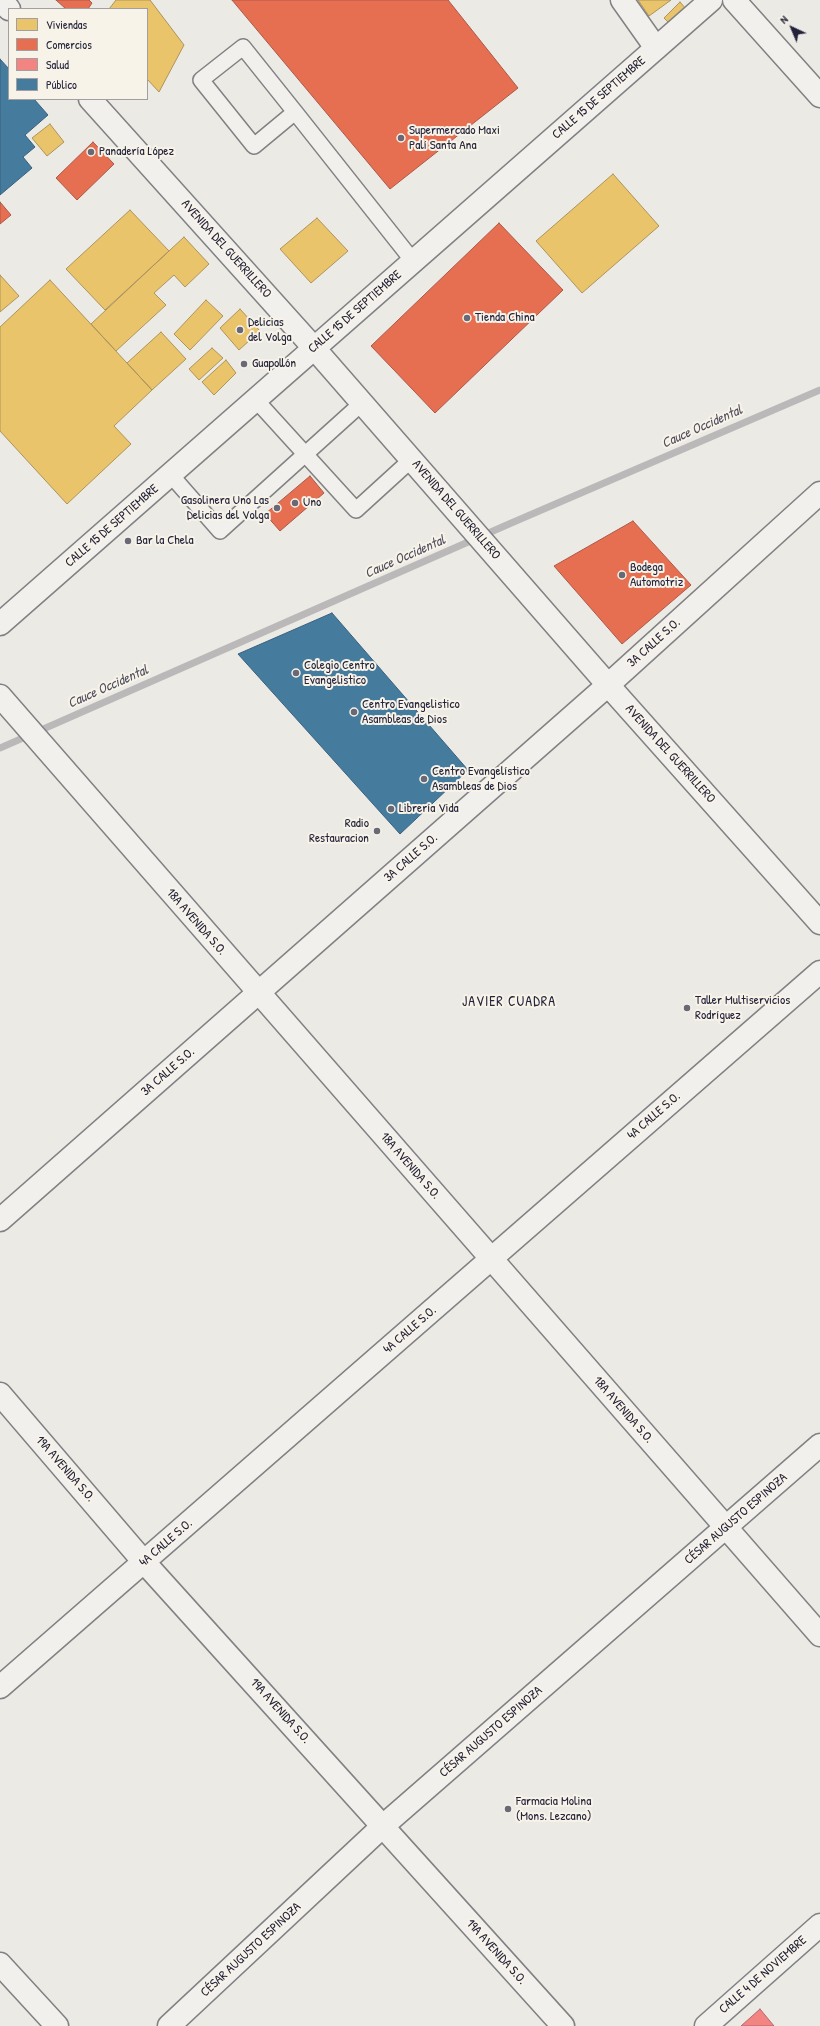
<!DOCTYPE html>
<meta charset="utf-8">
<style>
body{margin:0}
#map{position:relative;width:820px;height:2026px;overflow:hidden;background:#ebeae4;font-family:"Patrick Hand",sans-serif}
canvas{display:block}
.legend{position:absolute;left:8px;top:8px;width:140px;height:92px;box-sizing:border-box;background:#f7f3e8;border:1px solid #a29fa3;margin:0;padding:5px 7px;list-style:none;font-size:12px;color:#22223b}
.legend li{display:flex;align-items:center;gap:8px;height:20px}
.legend b{width:20px;border:1px solid #a29fa3}
.north{position:absolute;left:772px;top:8px;width:40px;height:40px;-webkit-text-stroke:3px #f7f3e8;paint-order:stroke;rotate:316deg;font-size:11px;font-weight:700;line-height:16px;text-align:center;color:#22223b}
.north::after{content:'';display:block;margin:auto;width:14px;height:18px;background:#22223b;clip-path:polygon(50% 0,100% 100%,50% 72%,0 100%)}
</style>
<div id="map">
<canvas width="820" height="2026"></canvas>
<ul class="legend">
<li><b style="height:11px;background:#e9c46a"></b>Viviendas</li>
<li><b style="height:11px;background:#e76f51"></b>Comercios</li>
<li><b style="height:11px;background:#f28482"></b>Salud</li>
<li><b style="height:11px;background:#457b9d"></b>Público</li>
</ul>
<div class="north">N</div>
</div>
<script>
const ctx = document.querySelector('canvas').getContext('2d');
ctx.lineJoin = 'round';
function paint(path, color) {
  ctx.fillStyle = color;
  ctx.fill(path, 'evenodd');
}
function poly(rows) {
  const path = new Path2D();
  for (const r of rows) {
    path.moveTo(r[0], r[1]);
    for (let i = 2; i < r.length; i += 2) path.lineTo(r[i], r[i + 1]);
  }
  return path;
}
function stroke(path, color, width, dash) {
  ctx.strokeStyle = color;
  ctx.lineWidth = width;
  ctx.lineCap = dash ? 'butt' : 'round';
  ctx.setLineDash(dash || []);
  ctx.stroke(path);
}
function write(font, color, halo, rows, align = 'center') {
  ctx.font = font + ' "Patrick Hand",sans-serif';
  ctx.lineWidth = 4;
  ctx.setLineDash([]);
  ctx.textBaseline = 'middle';
  ctx.strokeStyle = halo;
  ctx.fillStyle = color;
  for (const [text, x, y, turn = 0] of rows) {
    ctx.save();
    ctx.translate(x, y);
    ctx.rotate((+turn || 0) * Math.PI / 180);
    ctx.textAlign = isNaN(turn) ? turn : align;
    if (halo) ctx.strokeText(text, 0, 0);
    ctx.fillText(text, 0, 0);
    ctx.restore();
  }
}
const homes = poly([
 [116,0,150,0,184,45,159,92,147,79,147,9,109,9,116,0],
 [638,0,671,0,649,16,638,0],
 [680,2,687,10,671,25,664,18,680,2],
 [50,124,64,142,47,156,32,138,50,124],
 [613,174,659,226,582,293,536,241,613,174],
 [130,210,169,251,105,310,66,269,130,210],
 [317,218,348,251,311,283,280,249,317,218],
 [184,237,209,264,185,287,174,275,154,293,166,305,116,351,91,324,184,237],
 [0,275,19,296,0,312,0,275],
 [50,280,152,390,114,426,131,444,67,504,0,431,0,327,50,280],
 [206,300,223,316,190,350,174,334,206,300],
 [240,309,260,331,239,350,220,328,240,309],
 [161,332,186,359,152,390,127,363,161,332],
 [212,348,223,358,199,380,189,369,212,348],
 [226,360,236,373,214,395,202,382,226,360]
]);
const shops = poly([
 [56,0,89,0,92,3,88,9,66,9,56,0],
 [232,0,448,0,518,88,390,189,232,0],
 [93,142,114,164,77,200,56,178,93,142],
 [0,202,11,215,0,224,0,202],
 [499,223,563,290,435,413,371,346,499,223],
 [310,476,324,493,280,531,265,514,310,476],
 [633,521,691,585,622,644,554,566,633,521]
]);
const health = poly([
 [760,2009,774,2026,741,2026,760,2009]
]);
const public = poly([
 [0,59,9,69,9,99,34,99,48,115,25,135,35,147,23,157,32,168,0,195,0,59],
 [332,613,468,770,400,834,238,654,332,613]
]);
const stream = poly([
 [0,748,509,524,820,390]
]);
const service = poly([
 [243,47,295,112,254,146,201,80,243,47],
 [295,112,413,261],
 [255,399,356,510,412,459],
 [170,474,220,531,362,403]
]);
const minor = poly([
 [622,0,656,48],
 [734,0,820,96],
 [0,1220,608,685,820,493],
 [0,1394,144,1562,563,2026],
 [0,1687,820,972],
 [0,1964,57,2026]
]);
const tertiary = poly([
 [1,0,9,9],
 [90,99,314,348,608,685,820,923],
 [0,624,711,0],
 [0,696,820,1635],
 [169,2026,383,1826,820,1445],
 [706,2026,820,1925]
]);
const markers = [
 [401,138,4,"#686876"],
 [91,152,4,"#686876"],
 [467,318,4,"#686876"],
 [240,330,4,"#686876"],
 [244,364,4,"#686876"],
 [295,503,4,"#686876"],
 [277,508,4,"#686876"],
 [128,541,4,"#686876"],
 [622,575,4,"#686876"],
 [296,673,4,"#686876"],
 [354,712,4,"#686876"],
 [424,779,4,"#686876"],
 [391,809,4,"#686876"],
 [377,831,4,"#686876"],
 [687,1008,4,"#686876"],
 [508,1809,4,"#686876"]
];
const streetNames = [
 ["CALLE 15 DE SEPTIEMBRE",599,98,-41],
 ["AVENIDA DEL GUERRILLERO",226,249,48],
 ["CALLE 15 DE SEPTIEMBRE",355,312,-41],
 ["AVENIDA DEL GUERRILLERO",456,510,49],
 ["CALLE 15 DE SEPTIEMBRE",112,526,-41],
 ["3A CALLE S.O.",654,643,-42],
 ["AVENIDA DEL GUERRILLERO",670,754,48],
 ["3A CALLE S.O.",411,858,-41],
 ["18A AVENIDA S.O.",196,922,49],
 ["3A CALLE S.O.",168,1072,-41],
 ["4A CALLE S.O.",654,1116,-41],
 ["18A AVENIDA S.O.",410,1166,49],
 ["4A CALLE S.O.",410,1330,-41],
 ["18A AVENIDA S.O.",623,1410,49],
 ["19A AVENIDA S.O.",65,1469,49],
 ["CÉSAR AUGUSTO ESPINOZA",736,1519,-41],
 ["4A CALLE S.O.",166,1543,-41],
 ["19A AVENIDA S.O.",280,1711,48],
 ["CÉSAR AUGUSTO ESPINOZA",491,1732,-41],
 ["CÉSAR AUGUSTO ESPINOZA",251,1950,-43],
 ["19A AVENIDA S.O.",496,1952,48],
 ["CALLE 4 DE NOVIEMBRE",763,1975,-41]
];
const poiNames = [
 ["Supermercado Maxi",409,131],
 ["Palí Santa Ana",409,146],
 ["Panadería López",99,152],
 ["Tienda China",475,318],
 ["Delicias",248,323],
 ["del Volga",248,338],
 ["Guapollón",252,364],
 ["Gasolinera Uno Las",269,501,"right"],
 ["Delicias del Volga",269,516,"right"],
 ["Uno",303,503],
 ["Bar la Chela",136,541],
 ["Bodega",630,568],
 ["Automotriz",630,583],
 ["Colegio Centro",304,666],
 ["Evangelistico",304,681],
 ["Centro Evangelistico",362,705],
 ["Asambleas de Dios",362,720],
 ["Centro Evangelístico",432,772],
 ["Asambleas de Dios",432,787],
 ["Librería Vida",399,809],
 ["Radio",369,824,"right"],
 ["Restauracion",369,839,"right"],
 ["Taller Multiservicios",695,1001],
 ["Rodríguez",695,1016],
 ["Farmacia Molina",516,1802],
 ["(Mons. Lezcano)",516,1817]
];
const waterNames = [
 ["Cauce Occidental",702,427,-24],
 ["Cauce Occidental",405,557,-24],
 ["Cauce Occidental",108,687,-24]
];
const neighbourhoodNames = [
 ["JAVIER CUADRA",509,1002]
];
paint(homes, '#e9c46a');
stroke(homes, '#ad935c', 1);
paint(shops, '#e76f51');
stroke(shops, '#ac584a', 1);
paint(health, '#f28482');
stroke(health, '#b4676d', 1);
paint(public, '#457b9d');
stroke(public, '#3a6080', 1);
stroke(stream, '#bbb8b9', 7);
stroke(service, '#818083', 18);
stroke(minor, '#818083', 25);
stroke(tertiary, '#818083', 25);
stroke(service, '#f1f0ec', 15);
stroke(minor, '#f1f0ec', 22);
stroke(tertiary, '#f1f0ec', 22);
for (const [x, y, r, color] of markers) {
  const dot = new Path2D();
  dot.arc(x, y, r, 0, 2 * Math.PI);
  ctx.fillStyle = color;
  ctx.fill(dot);
  stroke(dot, '#f7f3e8', 1.5);
}
write('13px', '#22223b', '#f7f3e8', streetNames);
write('13px', '#22223b', '#f7f3e8', poiNames, 'left');
write('italic 14px', '#504f60', '#f7f3e8', waterNames);
ctx.letterSpacing = '1px';
write('14px', '#22223b', '#f7f3e8', neighbourhoodNames);
ctx.letterSpacing = '0px';
</script>
